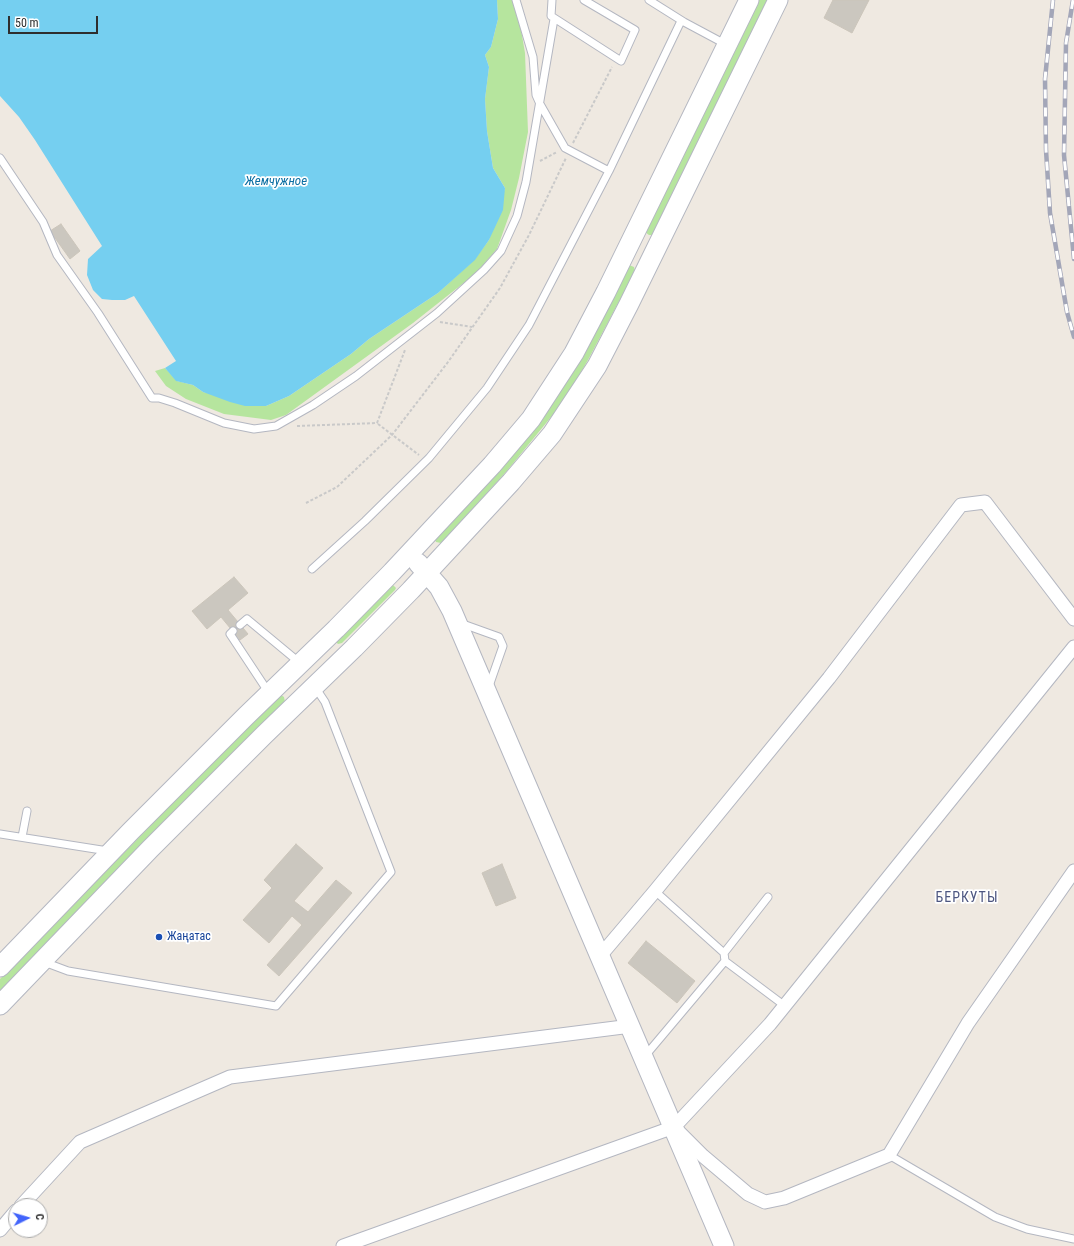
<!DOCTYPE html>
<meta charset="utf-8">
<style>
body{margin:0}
#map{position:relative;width:1074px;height:1246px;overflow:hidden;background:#efe9e1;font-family:"Roboto Condensed",sans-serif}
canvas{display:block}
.north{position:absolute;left:8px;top:1198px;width:40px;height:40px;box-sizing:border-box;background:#fff;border:1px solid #ababab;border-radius:50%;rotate:85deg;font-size:11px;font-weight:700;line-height:16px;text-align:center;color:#2e2e2e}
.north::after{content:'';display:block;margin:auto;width:14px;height:18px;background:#4264fb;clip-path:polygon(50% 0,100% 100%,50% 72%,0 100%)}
.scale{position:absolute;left:8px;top:16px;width:90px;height:18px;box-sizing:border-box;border:2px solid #2e2e2e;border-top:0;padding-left:5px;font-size:12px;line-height:14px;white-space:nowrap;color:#2e2e2e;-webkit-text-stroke:3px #fff;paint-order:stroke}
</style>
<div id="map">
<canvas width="1074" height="1246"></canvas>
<div class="north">С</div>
<div class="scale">50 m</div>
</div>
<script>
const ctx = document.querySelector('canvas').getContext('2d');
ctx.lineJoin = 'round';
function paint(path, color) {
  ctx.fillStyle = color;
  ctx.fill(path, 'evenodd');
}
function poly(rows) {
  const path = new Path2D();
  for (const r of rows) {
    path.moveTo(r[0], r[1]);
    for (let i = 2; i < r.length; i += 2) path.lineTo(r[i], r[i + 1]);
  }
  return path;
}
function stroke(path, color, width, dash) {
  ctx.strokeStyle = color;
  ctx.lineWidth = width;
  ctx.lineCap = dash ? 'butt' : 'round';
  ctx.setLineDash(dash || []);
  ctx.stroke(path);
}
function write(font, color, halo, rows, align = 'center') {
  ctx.font = font + ' "Roboto Condensed",sans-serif';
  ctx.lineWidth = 3.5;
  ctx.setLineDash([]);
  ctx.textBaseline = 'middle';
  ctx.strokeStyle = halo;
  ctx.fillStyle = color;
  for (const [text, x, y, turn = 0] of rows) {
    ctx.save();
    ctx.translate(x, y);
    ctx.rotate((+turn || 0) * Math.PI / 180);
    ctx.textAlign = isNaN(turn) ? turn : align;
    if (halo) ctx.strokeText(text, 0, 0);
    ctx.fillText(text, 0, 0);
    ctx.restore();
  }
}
const green = poly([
 [497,0,516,0,525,53,528,132,519,178,511,210,497,249,475,274,413,323,286,415,271,420,224,414,186,399,166,386,155,371,165,368,177,381,193,385,203,392,266,406,289,396,351,354,369,339,438,293,474,260,489,240,505,188,493,168,487,131,485,99,489,67,485,55,491,47,498,19],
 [758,0,770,0,654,233,652,235,649,235,645,232],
 [629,265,634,267,635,271,634,273,588,360,565,400,506,472,443,541,441,543,436,542,434,538,497,467],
 [392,584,396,588,395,590,342,643,338,644,336,642,336,639],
 [281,695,284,697,285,702,0,993,0,979,277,697]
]);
const water = poly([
 [0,0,497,0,498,19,491,47,485,55,489,67,485,99,487,131,493,168,505,188,503,210,489,240,475,260,438,293,369,339,351,354,289,396,266,406,245,406,230,402,203,392,193,385,176,381,165,368,176,361,134,296,125,300,112,300,102,299,93,290,87,275,88,259,102,246,35,140,19,117,0,96]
]);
const building = poly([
 [833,0,869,0,852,33,824,18,833,0],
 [61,224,80,251,70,259,50,231,61,224],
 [234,577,248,593,228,610,248,634,240,640,221,617,207,629,192,611,234,577],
 [296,844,323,868,294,901,308,912,336,880,352,893,279,976,267,965,302,925,292,916,269,943,243,920,272,888,264,880,296,844],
 [502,864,516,898,496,906,482,873,502,864],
 [646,941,695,981,677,1003,628,963,646,941]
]);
const path = poly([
 [573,143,612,67],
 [540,161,557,152],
 [440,322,472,327],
 [378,424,419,455],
 [297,426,377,423,405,350],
 [306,503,337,487,392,435,448,362,500,288,529,235,566,158]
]);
const lane = poly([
 [516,0,533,57,536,95,540,104,565,148,609,171,681,21],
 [552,0,551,16,621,61,635,30,584,0],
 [649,0,684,22,727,45],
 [0,158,43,222,57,255,98,313,152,398,159,398,175,403,224,423,254,429,276,426,313,405,356,376,437,313,484,270,501,251,517,216,526,182,554,19],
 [312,569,365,521,429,458,487,388,529,325,609,171],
 [460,623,499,637,503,646,489,686],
 [240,625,247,619,300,663],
 [233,631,230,634,269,693],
 [0,834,108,851],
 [22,837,27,811],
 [655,891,724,953,725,961],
 [724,953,768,897],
 [44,962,68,971,276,1006,391,872,325,702,315,687],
 [645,1056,725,961,785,1006],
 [889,1155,995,1217,1027,1229,1074,1239]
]);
const street = poly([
 [600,956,655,891,829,678,961,505,985,502,1074,619],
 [678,1131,703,1156,748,1194,765,1202,784,1198,889,1155,968,1023,1074,871],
 [21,1206,80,1142,230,1077,631,1026],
 [0,1230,16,1211],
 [343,1246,674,1127,770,1024,1074,647]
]);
const secondary = poly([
 [418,563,439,587,452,611,724,1246],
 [0,967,131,831,246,716,336,629,392,572,492,465,531,419,574,353,606,292,749,0],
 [0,1005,150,849,264,735,354,648,411,590,511,482,552,434,597,366,629,304,778,0]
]);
const rail = poly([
 [1053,0,1045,79,1046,150,1050,213,1067,312,1074,337],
 [1073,0,1066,43,1064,155,1074,259]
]);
const markers = [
 [159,937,4,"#1a4fb4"]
];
const transitNames = [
 ["Жаңатас",167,937]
];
const waterNames = [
 ["Жемчужное",276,182]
];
const quarterNames = [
 ["БЕРКУТЫ",967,898]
];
paint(green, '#b6e59e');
paint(water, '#75cff0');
paint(building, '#cbc7bf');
stroke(building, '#cbc5ba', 1);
stroke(lane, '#b4b7c1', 9);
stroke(street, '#b4b7c1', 15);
stroke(secondary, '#b4b7c1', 21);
stroke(path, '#c9c9c9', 2, [3, 2]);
stroke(lane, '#fff', 7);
stroke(street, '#fff', 13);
stroke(secondary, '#fff', 19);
stroke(rail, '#a3a6b8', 4.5);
stroke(rail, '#fff', 3, [9]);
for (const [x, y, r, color] of markers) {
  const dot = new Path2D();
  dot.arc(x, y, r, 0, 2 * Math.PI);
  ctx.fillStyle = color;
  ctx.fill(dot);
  stroke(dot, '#fff', 1.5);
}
write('12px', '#164399', '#fff', transitNames, 'left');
write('italic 13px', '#0d6fa3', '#fff', waterNames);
ctx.letterSpacing = '1px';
write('14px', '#4d5680', '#fff', quarterNames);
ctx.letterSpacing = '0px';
</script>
